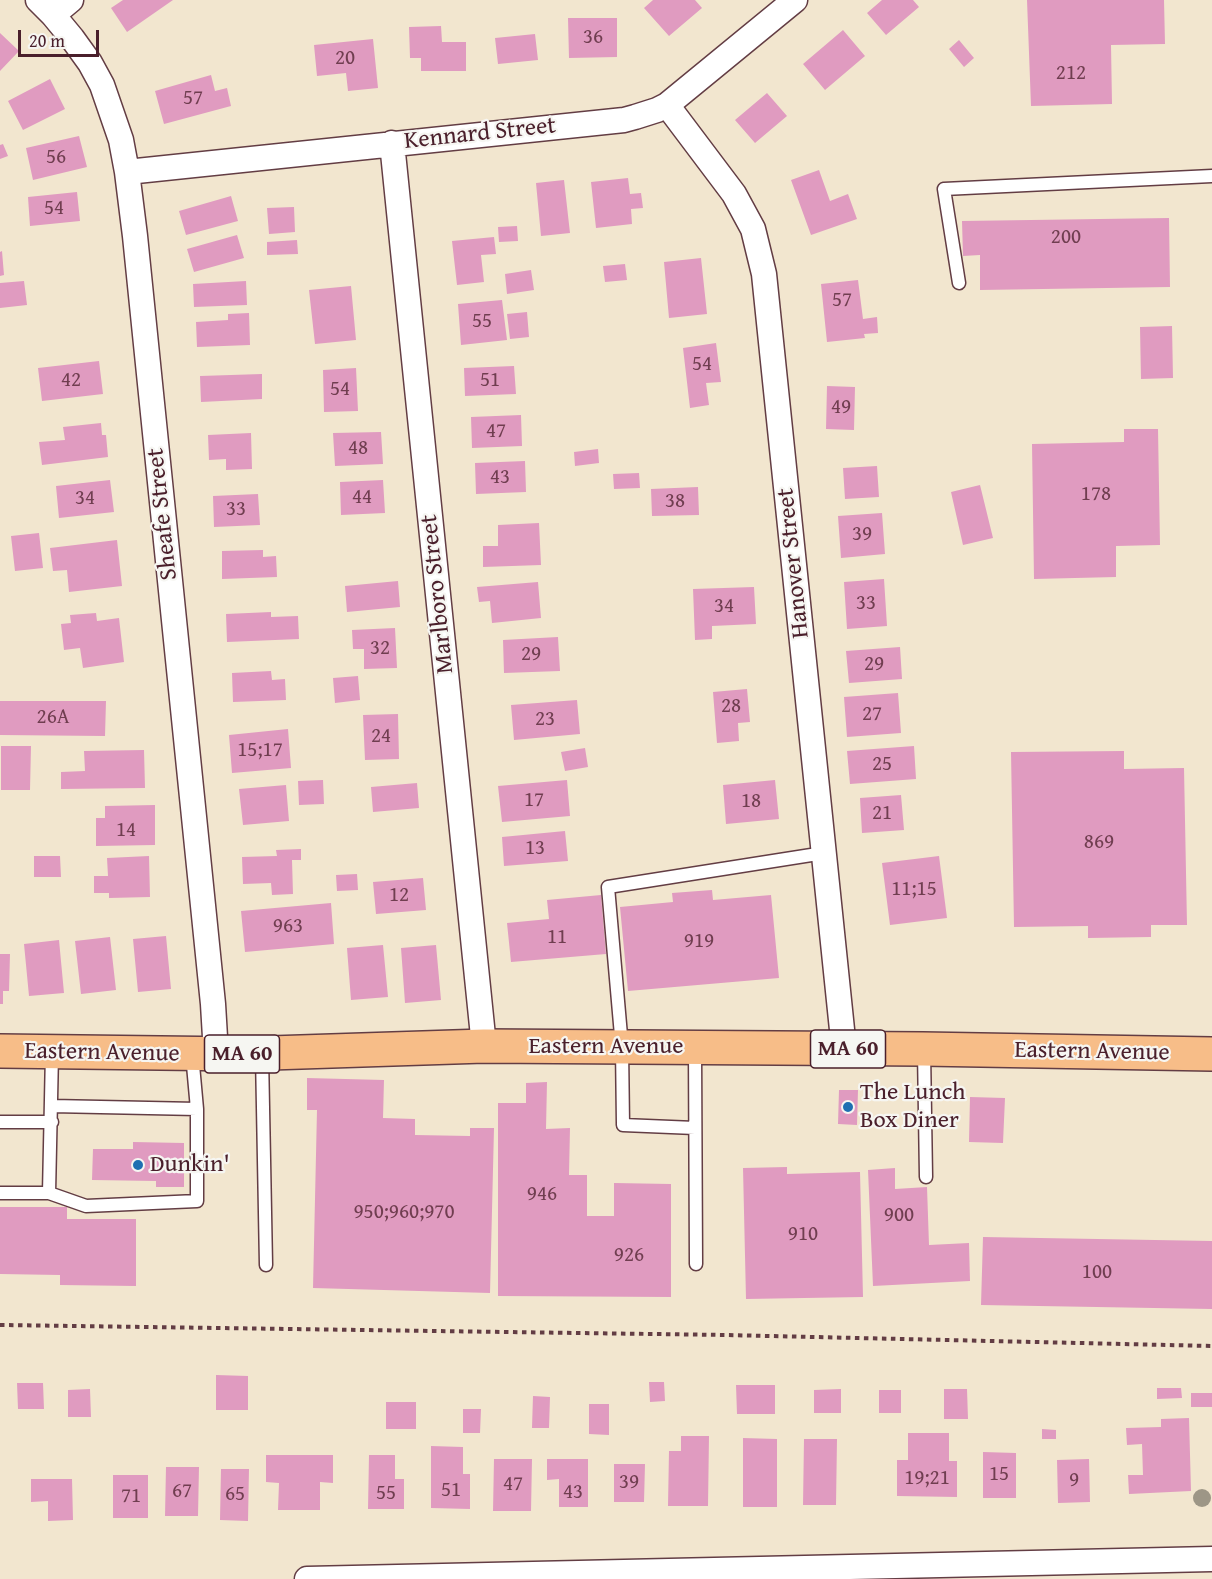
<!DOCTYPE html>
<style>
body{margin:0}
#map{position:relative;width:1212px;height:1579px;overflow:hidden;background:#f2e6cf;font-family:"Gentium Book Plus",serif}
canvas{display:block}
.scale{position:absolute;left:18px;top:30px;width:81px;height:27px;box-sizing:border-box;border:3px solid #4a1f2b;border-top:0;padding-left:8px;font-size:18px;line-height:21px;white-space:nowrap;color:#4a1f2b;-webkit-text-stroke:4px #f6f6f2;paint-order:stroke}
</style>
<div id="map">
<canvas width="1212" height="1579"></canvas>
<div class="scale">20 m</div>
</div>
<script>
const ctx = document.querySelector('canvas').getContext('2d');
ctx.lineJoin = 'round';
function paint(path, color) {
  ctx.fillStyle = color;
  ctx.fill(path, 'evenodd');
}
function poly(rows) {
  const path = new Path2D();
  for (const r of rows) {
    path.moveTo(r[0], r[1]);
    for (let i = 2; i < r.length; i += 2) path.lineTo(r[i], r[i + 1]);
  }
  return path;
}
function stroke(path, color, width, dash) {
  ctx.strokeStyle = color;
  ctx.lineWidth = width;
  ctx.lineCap = dash ? 'butt' : 'round';
  ctx.setLineDash(dash || []);
  ctx.stroke(path);
}
function write(font, color, halo, rows, align = 'center') {
  ctx.font = font + ' "Gentium Book Plus",serif';
  ctx.lineWidth = 4.5;
  ctx.setLineDash([]);
  ctx.textBaseline = 'middle';
  ctx.strokeStyle = halo;
  ctx.fillStyle = color;
  for (const [text, x, y, turn = 0] of rows) {
    ctx.save();
    ctx.translate(x, y);
    ctx.rotate((+turn || 0) * Math.PI / 180);
    ctx.textAlign = isNaN(turn) ? turn : align;
    if (halo) ctx.strokeText(text, 0, 0);
    ctx.fillText(text, 0, 0);
    ctx.restore();
  }
}
const building = poly([
 [123,0,173,0,127,32,111,8],
 [653,0,695,0,702,8,669,36,644,8],
 [882,0,913,0,919,7,886,35,867,13],
 [1027,0,1164,0,1165,44,1111,45,1112,104,1031,106],
 [568,18,617,18,617,57,569,58],
 [441,26,442,42,466,42,466,71,421,71,421,58,410,58,409,27],
 [843,30,865,56,825,90,803,64],
 [0,33,19,51,0,71],
 [535,34,538,60,498,64,495,38],
 [373,39,378,88,348,91,346,73,317,76,314,45],
 [959,40,974,58,964,67,949,49],
 [211,75,215,91,227,88,231,106,164,124,155,91],
 [50,79,65,109,23,130,8,101],
 [767,93,787,116,755,143,735,120],
 [79,136,87,167,33,180,26,148],
 [3,144,8,156,0,159,0,145],
 [819,170,830,201,848,194,857,219,811,235,791,180],
 [628,178,630,194,641,193,643,208,631,209,632,224,596,228,591,182],
 [564,180,570,233,541,236,536,183],
 [77,192,80,221,30,226,28,197],
 [231,196,238,221,186,235,179,211],
 [294,207,295,232,269,234,267,208],
 [1169,218,1170,287,980,290,980,255,963,256,962,221],
 [517,226,518,241,499,242,498,227],
 [237,235,244,258,194,272,187,249],
 [494,237,496,254,481,255,484,282,457,285,452,241],
 [297,240,298,254,267,255,267,242],
 [2,251,4,275,0,276,0,252],
 [701,258,707,314,669,318,664,262],
 [625,264,627,280,605,282,603,266],
 [531,270,534,290,507,294,505,274],
 [858,280,863,319,877,317,878,333,864,334,865,338,827,342,821,284],
 [24,281,27,305,0,308,0,283],
 [246,281,247,305,194,307,193,284],
 [351,286,356,340,315,344,309,290],
 [502,300,507,340,461,345,458,304],
 [527,312,529,337,510,339,507,314],
 [249,313,250,345,197,347,196,322,228,320,228,314],
 [1172,326,1173,378,1141,379,1140,327],
 [716,343,721,382,706,383,709,405,690,408,683,348],
 [99,361,103,394,42,401,38,368],
 [514,366,516,394,465,396,464,368],
 [356,368,358,411,324,412,323,370],
 [262,374,262,399,201,402,200,376],
 [827,386,855,387,854,430,826,429],
 [521,415,522,446,472,448,471,417],
 [101,423,102,435,106,435,108,457,42,465,39,442,65,440,63,427],
 [1124,429,1158,429,1160,545,1116,546,1116,577,1034,579,1032,444,1124,442],
 [381,432,383,464,335,466,333,433],
 [251,433,252,469,226,470,226,459,209,460,208,435],
 [598,449,599,463,575,466,574,452],
 [525,461,526,492,476,494,475,463],
 [877,466,879,497,845,499,843,468],
 [639,473,640,488,614,489,613,474],
 [110,480,114,512,59,518,56,486],
 [383,480,385,513,341,515,340,482],
 [980,485,993,538,963,545,951,492],
 [698,487,699,515,652,516,651,489],
 [258,494,260,525,214,527,213,496],
 [882,513,885,554,841,558,838,516],
 [539,523,541,565,483,567,483,546,498,546,498,525],
 [39,533,43,568,15,571,11,536],
 [117,540,122,586,69,592,67,570,53,571,50,548],
 [263,550,263,557,276,556,277,577,222,579,222,551],
 [884,579,887,626,847,629,844,582],
 [398,581,400,607,347,612,345,586],
 [538,582,541,618,492,623,490,601,479,602,477,587],
 [754,587,756,624,712,626,712,639,695,640,693,589],
 [271,612,271,617,298,616,299,639,227,642,226,614],
 [96,613,97,621,119,618,124,662,83,668,80,648,64,650,61,624,71,623,70,615],
 [395,628,397,668,364,669,364,649,353,649,352,630],
 [558,637,560,671,504,673,503,640],
 [900,647,902,679,849,683,846,651],
 [271,671,272,680,285,679,286,700,233,702,232,673],
 [358,676,360,700,335,703,333,678],
 [747,689,750,722,738,723,739,741,717,743,713,692],
 [898,693,901,733,847,737,844,697],
 [577,700,580,734,514,740,511,705],
 [0,701,106,701,105,736,0,735],
 [398,714,399,759,365,760,363,715],
 [288,729,291,768,232,773,229,735],
 [1,746,31,746,30,790,1,790],
 [914,746,916,779,850,784,847,751],
 [585,748,588,767,565,771,561,752],
 [144,750,145,788,61,789,61,772,85,771,84,751],
 [1124,751,1124,769,1184,768,1187,925,1151,925,1151,937,1088,938,1088,926,1014,927,1011,752],
 [323,780,324,804,299,805,298,781],
 [567,780,570,816,502,822,498,786],
 [775,780,779,819,726,824,723,785],
 [417,783,419,808,373,812,371,787],
 [286,785,289,821,243,825,239,789],
 [901,795,904,830,862,833,860,798],
 [155,805,155,845,96,846,96,818,105,818,105,806],
 [565,831,568,861,504,866,502,837],
 [301,849,301,860,292,860,293,894,272,895,271,883,243,884,242,857,277,856,276,850],
 [34,856,60,856,61,877,34,877],
 [149,856,150,897,109,898,109,893,94,893,94,876,108,876,107,858],
 [939,856,947,918,890,925,882,863],
 [357,874,358,890,337,891,336,875],
 [423,878,426,910,376,914,373,882],
 [712,890,713,900,771,895,779,978,628,991,620,907,673,902,672,893],
 [601,895,606,954,511,962,507,923,549,919,547,900],
 [331,903,334,944,245,952,241,911],
 [166,936,171,989,138,992,133,939],
 [110,937,116,990,81,994,75,941],
 [59,940,64,993,29,996,24,944],
 [383,945,388,997,351,1000,347,948],
 [436,945,441,1000,405,1003,401,948],
 [0,954,10,954,9,991,3,991,3,1004,0,1004],
 [307,1078,384,1080,383,1118,415,1119,415,1135,470,1136,470,1128,494,1128,490,1293,313,1288,317,1110,307,1110],
 [547,1082,546,1129,570,1128,569,1175,587,1175,587,1216,614,1216,614,1183,671,1184,671,1297,498,1296,498,1103,526,1103,526,1083],
 [839,1090,858,1090,857,1125,838,1124],
 [970,1097,1005,1098,1003,1143,969,1142],
 [133,1142,184,1143,184,1187,156,1187,156,1181,92,1180,93,1149,133,1149],
 [787,1167,787,1174,860,1172,863,1297,746,1299,743,1168],
 [895,1168,895,1189,927,1187,929,1245,969,1243,970,1281,873,1286,868,1170],
 [0,1207,67,1207,67,1219,136,1219,136,1286,60,1285,60,1275,0,1274],
 [983,1237,1212,1241,1212,1309,981,1305],
 [216,1375,248,1376,248,1410,216,1410],
 [649,1382,664,1382,665,1401,650,1402],
 [17,1383,43,1383,44,1409,18,1409],
 [736,1385,775,1385,775,1414,737,1414],
 [1157,1388,1181,1388,1182,1398,1157,1399],
 [90,1389,91,1417,68,1417,68,1390],
 [841,1389,841,1413,814,1413,814,1390],
 [944,1389,967,1389,968,1419,944,1419],
 [879,1390,901,1390,901,1413,879,1413],
 [1191,1393,1212,1393,1212,1407,1191,1407],
 [533,1396,550,1397,549,1428,532,1428],
 [386,1402,416,1402,416,1429,386,1429],
 [589,1404,609,1404,609,1435,589,1434],
 [463,1409,481,1409,480,1433,463,1433],
 [1189,1418,1191,1491,1129,1494,1128,1475,1143,1475,1142,1444,1127,1445,1126,1428,1161,1427,1161,1419],
 [1042,1429,1056,1430,1056,1439,1042,1439],
 [908,1433,949,1433,949,1461,957,1461,957,1497,897,1496,897,1460,908,1460],
 [681,1436,709,1436,708,1506,668,1506,669,1451,681,1451],
 [743,1438,777,1439,777,1507,743,1507],
 [804,1439,837,1439,836,1505,803,1505],
 [431,1446,463,1447,463,1474,470,1474,470,1509,431,1508],
 [983,1452,1016,1453,1016,1498,983,1498],
 [266,1455,333,1455,333,1483,320,1482,320,1510,278,1510,279,1483,266,1482],
 [369,1455,395,1455,395,1479,404,1479,404,1509,368,1509],
 [494,1459,532,1459,531,1511,493,1511],
 [547,1459,588,1459,588,1507,559,1507,559,1479,547,1480],
 [1089,1459,1090,1502,1058,1503,1057,1460],
 [614,1464,645,1464,644,1502,614,1502],
 [166,1467,199,1467,198,1516,165,1516],
 [221,1469,249,1469,248,1521,220,1520],
 [113,1475,148,1475,148,1518,113,1518],
 [31,1479,72,1479,73,1520,48,1521,48,1501,31,1502]
]);
const path = poly([
 [0,1325,725,1335,1212,1346]
]);
const service = poly([
 [959,283,944,189,1212,176],
 [695,1049,696,1264],
 [924,1051,926,1177],
 [262,1055,266,1265],
 [52,1106,197,1109],
 [0,1122,52,1122],
 [695,1128,623,1125,622,1047,608,887,824,853],
 [0,1193,49,1193,86,1206,197,1201,197,1109,192,1054],
 [49,1193,52,1053]
]);
const minor = poly([
 [38,0,53,15,72,38,90,63,102,85,121,140,127,172,135,236,213,1004,216,1054],
 [53,15,71,0],
 [667,105,734,194,753,229,764,274,844,1049],
 [392,143,484,1046],
 [127,172,624,120,635,117,657,110,667,105,795,0],
 [307,1579,1212,1559]
]);
const primary = poly([
 [0,1051,240,1054,484,1046,923,1049,1212,1054]
]);
const trees = [
 [1202,1498]
];
const markers = [
 [848,1107,6,"#1f6fb2"],
 [138,1165,6,"#1f6fb2"]
];
const numberNames = [
 ["36",593,38],
 ["20",345,59],
 ["212",1071,74],
 ["57",193,99],
 ["56",56,158],
 ["54",54,209],
 ["200",1066,238],
 ["57",842,301],
 ["55",482,322],
 ["54",702,365],
 ["42",71,381],
 ["51",490,381],
 ["54",340,390],
 ["49",841,408],
 ["47",496,432],
 ["48",358,449],
 ["43",500,478],
 ["178",1096,495],
 ["44",362,498],
 ["34",85,499],
 ["38",675,502],
 ["33",236,510],
 ["39",862,535],
 ["33",866,604],
 ["34",724,607],
 ["32",380,649],
 ["29",531,655],
 ["29",874,665],
 ["28",731,707],
 ["27",872,715],
 ["26A",53,718],
 ["23",545,720],
 ["24",381,737],
 ["15;17",260,751],
 ["25",882,765],
 ["17",534,801],
 ["18",751,802],
 ["21",882,814],
 ["14",126,831],
 ["869",1099,843],
 ["13",535,849],
 ["11;15",914,890],
 ["12",399,896],
 ["963",288,927],
 ["11",557,938],
 ["919",699,942],
 ["946",542,1195],
 ["950;960;970",404,1213],
 ["900",899,1216],
 ["910",803,1235],
 ["926",629,1256],
 ["100",1097,1273],
 ["15",999,1475],
 ["19;21",927,1479],
 ["9",1074,1481],
 ["39",629,1483],
 ["47",513,1485],
 ["51",451,1491],
 ["67",182,1492],
 ["43",573,1493],
 ["55",386,1494],
 ["65",235,1495],
 ["71",131,1497]
];
const shields = [
 [848,1049,75],
 [242,1054,75]
];
const shieldNames = [
 ["MA 60",848,1049],
 ["MA 60",242,1054]
];
const streetNames = [
 ["Kennard Street",480,134,-6],
 ["Sheafe Street",163,514,-96],
 ["Hanover Street",794,563,-96],
 ["Marlboro Street",438,594,-96],
 ["Eastern Avenue",606,1047],
 ["Eastern Avenue",1092,1052,1],
 ["Eastern Avenue",102,1053,1]
];
const poiNames = [
 ["The Lunch",860,1093],
 ["Box Diner",860,1121],
 ["Dunkin'",150,1165]
];
paint(building, '#e09bc0');
stroke(service, '#633d44', 15);
stroke(minor, '#633d44', 27);
stroke(primary, '#633d44', 36);
stroke(path, '#633d44', 4, [4.5, 4.5]);
stroke(service, '#fff', 12);
stroke(minor, '#fff', 24);
stroke(primary, '#f7bd88', 33);
ctx.fillStyle = '#9d9686';
for (const [x, y] of trees) {
  ctx.beginPath();
  ctx.arc(x, y, 9, 0, 2 * Math.PI);
  ctx.fill();
}
for (const [x, y, r, color] of markers) {
  const dot = new Path2D();
  dot.arc(x, y, r, 0, 2 * Math.PI);
  ctx.fillStyle = color;
  ctx.fill(dot);
  stroke(dot, '#f6f6f2', 2);
}
write('21px', '#703e50', null, numberNames);
for (const [x, y, w] of shields) {
  const box = new Path2D();
  box.roundRect(x - w / 2, y - 19, w, 38, 4.5);
  ctx.fillStyle = '#f6f6f2';
  ctx.fill(box);
  stroke(box, '#4a1f2b', 1.5);
}
write('bold 22px', '#4a1f2b', null, shieldNames);
write('24px', '#4a1f2b', '#f6f6f2', streetNames);
write('24px', '#4a1f2b', '#f6f6f2', poiNames, 'left');
</script>
